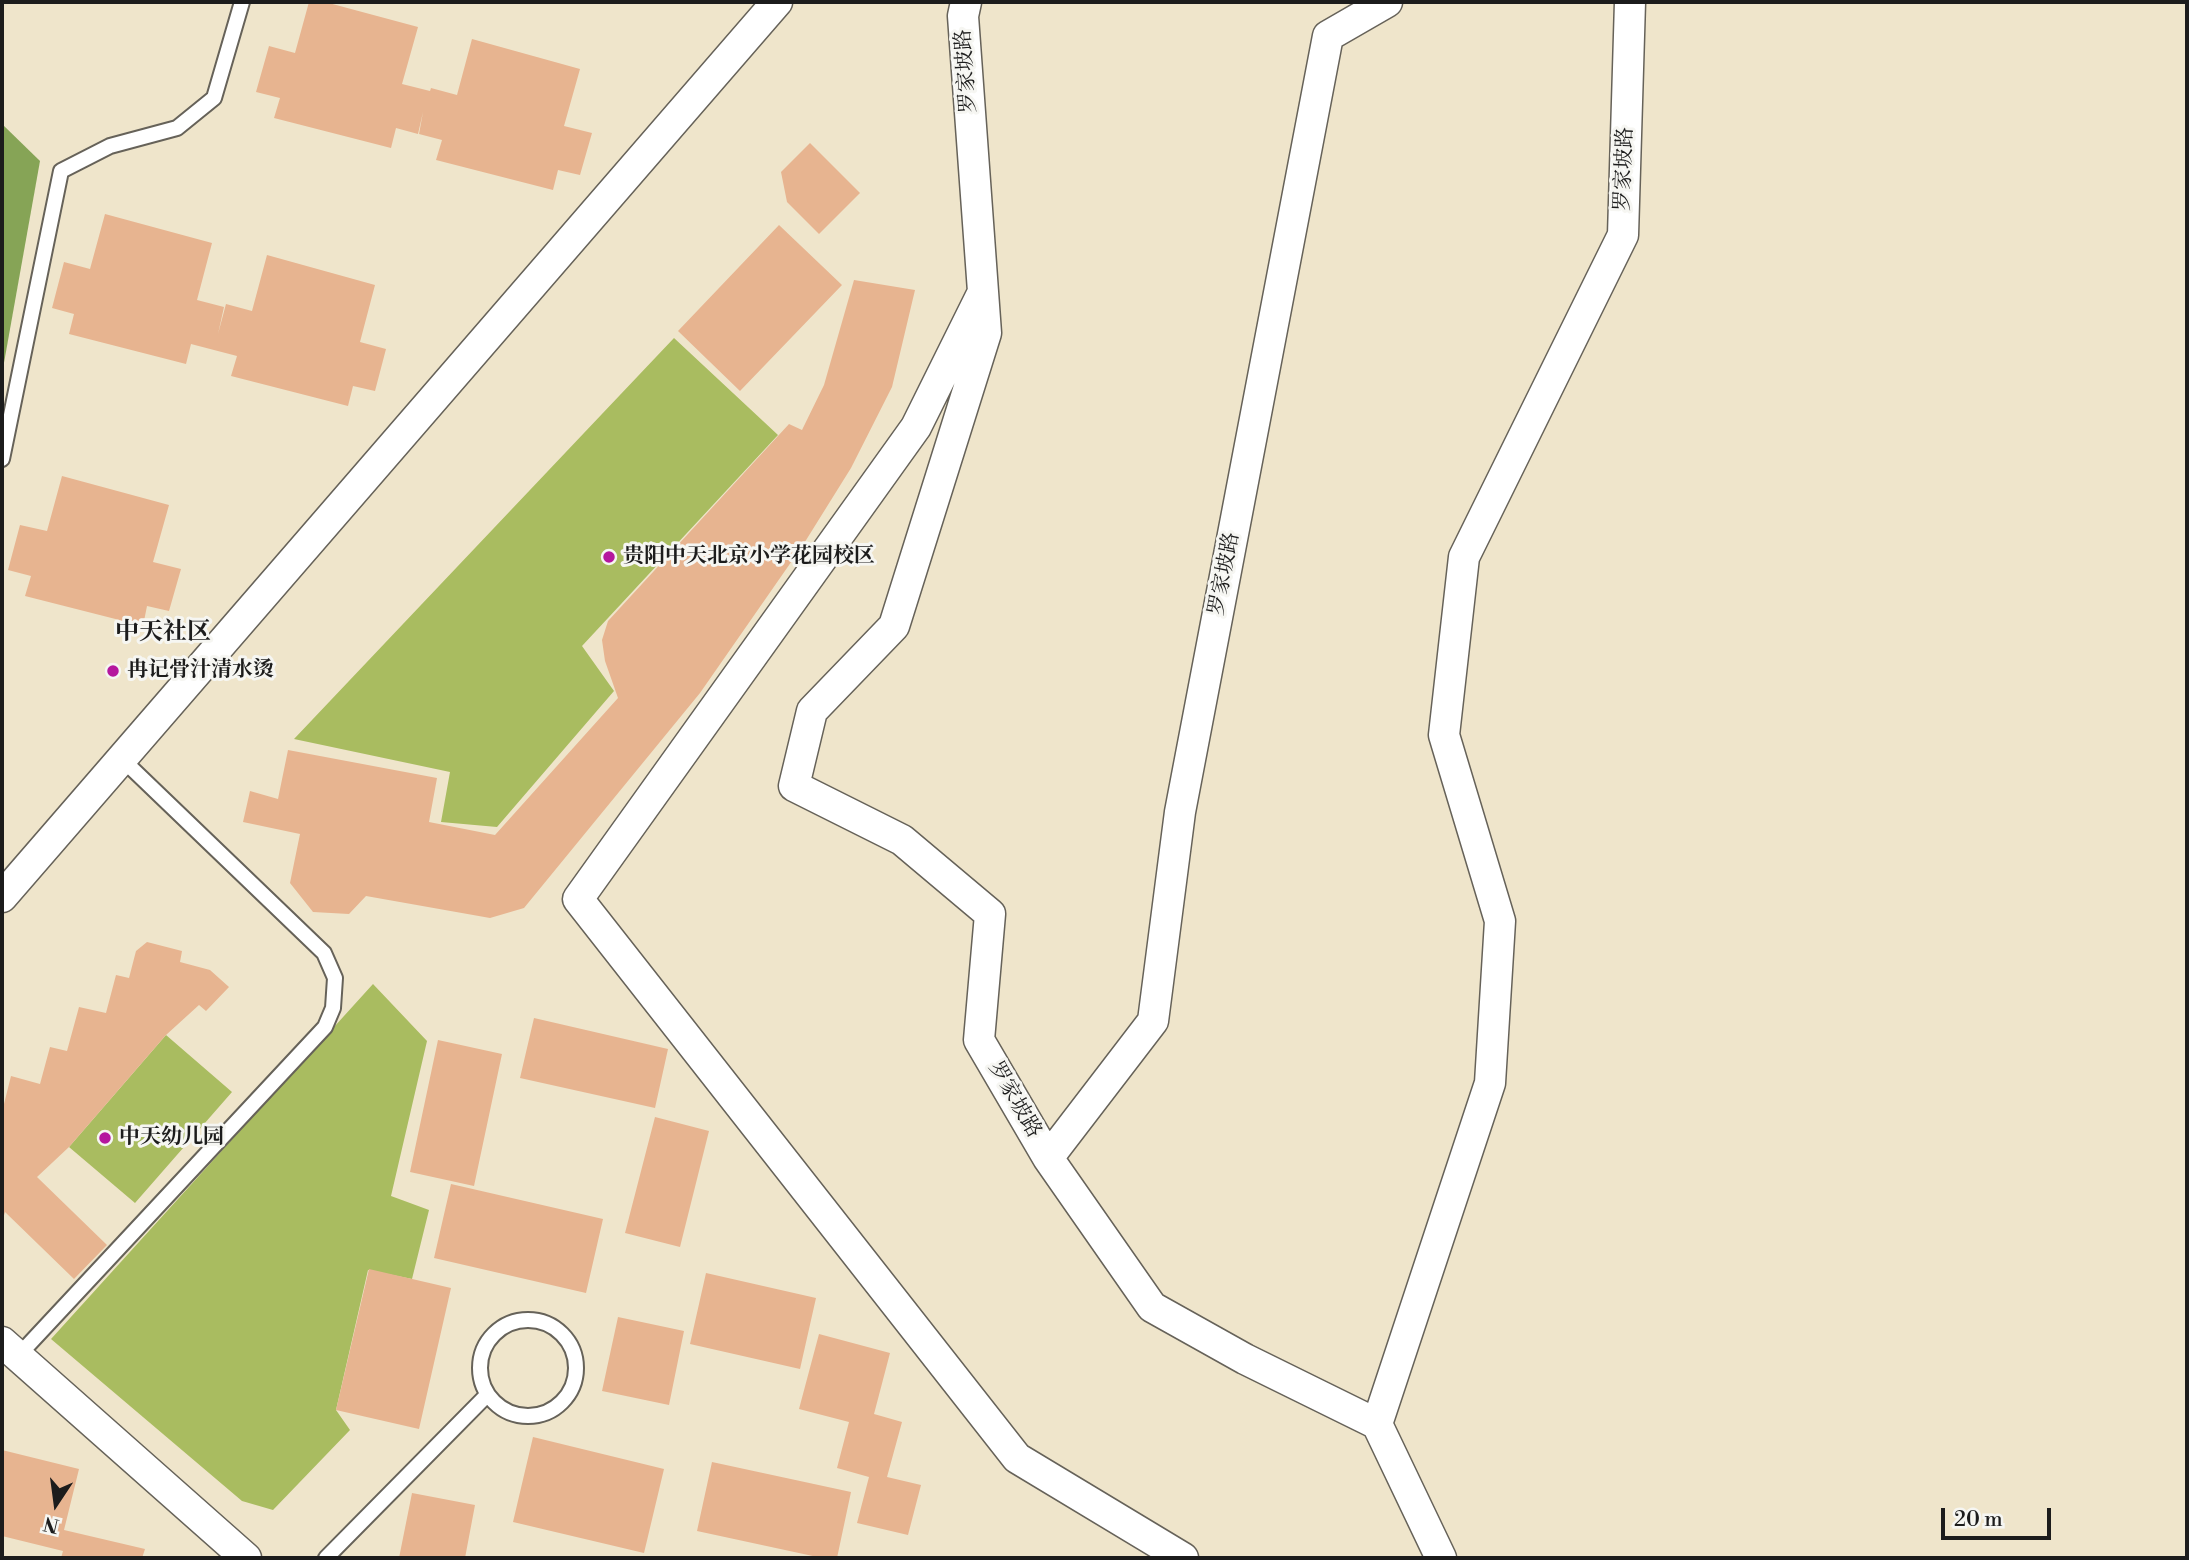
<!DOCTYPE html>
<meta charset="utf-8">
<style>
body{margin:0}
#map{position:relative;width:2189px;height:1560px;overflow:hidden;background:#efe5cb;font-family:"Libre Bodoni",serif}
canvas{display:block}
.frame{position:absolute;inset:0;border:4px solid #1c1c1c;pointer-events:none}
.north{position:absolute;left:21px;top:1469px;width:70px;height:70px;-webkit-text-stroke:5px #f6f6f2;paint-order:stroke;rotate:193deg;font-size:19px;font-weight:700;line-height:28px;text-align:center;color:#1c1c1c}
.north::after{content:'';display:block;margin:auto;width:24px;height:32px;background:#1c1c1c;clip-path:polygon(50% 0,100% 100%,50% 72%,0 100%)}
.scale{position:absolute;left:1941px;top:1508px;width:110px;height:32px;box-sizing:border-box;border:4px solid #1c1c1c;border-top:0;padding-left:9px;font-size:21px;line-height:24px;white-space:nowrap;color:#1c1c1c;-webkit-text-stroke:5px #f6f6f2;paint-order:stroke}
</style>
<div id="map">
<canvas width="2189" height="1560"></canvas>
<div class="frame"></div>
<div class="north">N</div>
<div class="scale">20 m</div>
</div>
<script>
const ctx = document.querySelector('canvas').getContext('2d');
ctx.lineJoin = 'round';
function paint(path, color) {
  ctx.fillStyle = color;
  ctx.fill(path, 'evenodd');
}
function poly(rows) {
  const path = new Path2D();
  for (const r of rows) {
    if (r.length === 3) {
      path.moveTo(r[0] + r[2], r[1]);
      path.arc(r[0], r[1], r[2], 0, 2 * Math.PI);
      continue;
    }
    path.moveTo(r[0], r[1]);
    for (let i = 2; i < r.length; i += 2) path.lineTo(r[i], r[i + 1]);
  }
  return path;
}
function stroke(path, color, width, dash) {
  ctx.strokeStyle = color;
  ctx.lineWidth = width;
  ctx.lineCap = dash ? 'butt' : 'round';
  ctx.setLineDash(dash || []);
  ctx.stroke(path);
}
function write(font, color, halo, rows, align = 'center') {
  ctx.font = font + ' "Libre Bodoni","Noto Serif SC",serif';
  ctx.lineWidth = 6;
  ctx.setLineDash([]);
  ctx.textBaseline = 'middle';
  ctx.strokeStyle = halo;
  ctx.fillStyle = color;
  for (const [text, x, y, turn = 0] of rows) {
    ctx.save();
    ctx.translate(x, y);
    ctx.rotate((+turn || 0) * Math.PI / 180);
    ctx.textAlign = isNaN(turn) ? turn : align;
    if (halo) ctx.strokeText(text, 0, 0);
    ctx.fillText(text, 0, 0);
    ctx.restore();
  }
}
const green = poly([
 [674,338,778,435,582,646,614,691,497,827,441,822,450,772,294,739],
 [373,984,427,1041,391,1196,429,1210,412,1279,368,1270,336,1410,350,1430,273,1510,242,1501,51,1339],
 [166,1035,232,1092,135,1203,69,1147]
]);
const forest = poly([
 [2,124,40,161,2,374]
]);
const building = poly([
 [309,2,325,2,418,27,402,84,430,91,431,88,457,95,472,39,580,69,564,126,592,133,580,175,558,170,553,190,436,160,442,140,419,134,423,112,418,134,396,128,391,148,274,118,280,98,256,92,269,46,295,53],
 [810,143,860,193,819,234,787,202,781,172],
 [105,214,212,243,197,300,224,307,218,334,226,304,252,311,267,255,375,285,360,342,386,349,375,391,353,386,348,406,231,376,237,356,191,344,186,364,69,334,74,314,52,308,64,262,90,269],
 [779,225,842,285,740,391,678,331],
 [854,280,915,290,892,387,851,468,803,545,700,693,524,908,490,918,366,896,349,914,313,912,290,883,300,834,243,822,250,791,278,799,288,750,437,778,429,822,495,835,618,698,605,661,602,640,608,621,789,424,802,430,824,385],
 [62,476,169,505,153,562,181,569,169,611,147,606,143,626,25,596,31,576,8,570,20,525,47,531],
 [147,942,182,951,180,962,210,970,229,987,206,1011,199,1005,166,1035,69,1147,37,1177,107,1245,74,1279,5,1212,2,1222,2,1112,11,1076,40,1084,50,1047,67,1051,79,1007,106,1013,116,975,129,978,136,951],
 [534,1018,668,1049,655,1108,520,1078],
 [438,1040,502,1054,474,1186,410,1172],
 [655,1117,709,1131,680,1247,625,1233],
 [451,1184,603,1219,586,1293,434,1258],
 [369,1269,451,1288,419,1429,336,1410],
 [706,1273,816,1298,800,1369,690,1344],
 [618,1317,684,1331,669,1405,602,1391],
 [819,1334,890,1353,874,1414,902,1422,887,1477,921,1485,908,1535,857,1523,869,1477,837,1468,849,1422,799,1409],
 [533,1437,664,1469,644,1553,513,1522],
 [2,1450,79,1469,64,1530,145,1549,142,1558,61,1558,63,1551,2,1536],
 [712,1462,851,1492,837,1558,822,1558,697,1531],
 [412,1493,475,1505,465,1558,399,1558]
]);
const lane = poly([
 [2,459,61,171,110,146,177,128,214,98,242,2],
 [528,1368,48],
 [18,1356,325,1027,333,1008,335,978,324,953,122,759],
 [326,1558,487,1395]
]);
const street = poly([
 [966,2,963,16,986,333,894,626,812,711,794,786,902,840,990,914,979,1040,1048,1158,1153,1021,1180,812,1328,36,1387,2],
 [983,292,916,427,578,899,1017,1458,1183,1558],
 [2,897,777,2],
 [1048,1158,1152,1307,1245,1359,1377,1424],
 [2,1342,246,1558],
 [1441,1558,1377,1424,1490,1083,1500,921,1444,735,1464,557,1623,235,1630,2]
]);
const markers = [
 [609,557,7,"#b5179e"],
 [113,671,7,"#b5179e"],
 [105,1138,7,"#b5179e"]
];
const streetNames = [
 ["罗家坡路",967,71,-94],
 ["罗家坡路",1625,169,-88],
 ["罗家坡路",1225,574,-79],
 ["罗家坡路",1014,1100,60]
];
const poiNames = [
 ["贵阳中天北京小学花园校区",623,557],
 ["冉记骨汁清水烫",127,671],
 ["中天幼儿园",119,1138]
];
const quarterNames = [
 ["中天社区",163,633]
];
paint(green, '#a9bc60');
paint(forest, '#86a456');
paint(building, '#e7b490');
stroke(lane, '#666259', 18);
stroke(street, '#666259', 33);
stroke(lane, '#fff', 14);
stroke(street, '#fff', 30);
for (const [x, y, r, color] of markers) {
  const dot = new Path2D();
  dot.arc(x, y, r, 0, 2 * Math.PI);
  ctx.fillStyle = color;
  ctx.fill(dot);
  stroke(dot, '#f6f6f2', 2.5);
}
write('21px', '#1c1c1c', '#f6f6f2', streetNames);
write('bold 21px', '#1c1c1c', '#f6f6f2', poiNames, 'left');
write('bold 24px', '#1c1c1c', '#f6f6f2', quarterNames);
</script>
